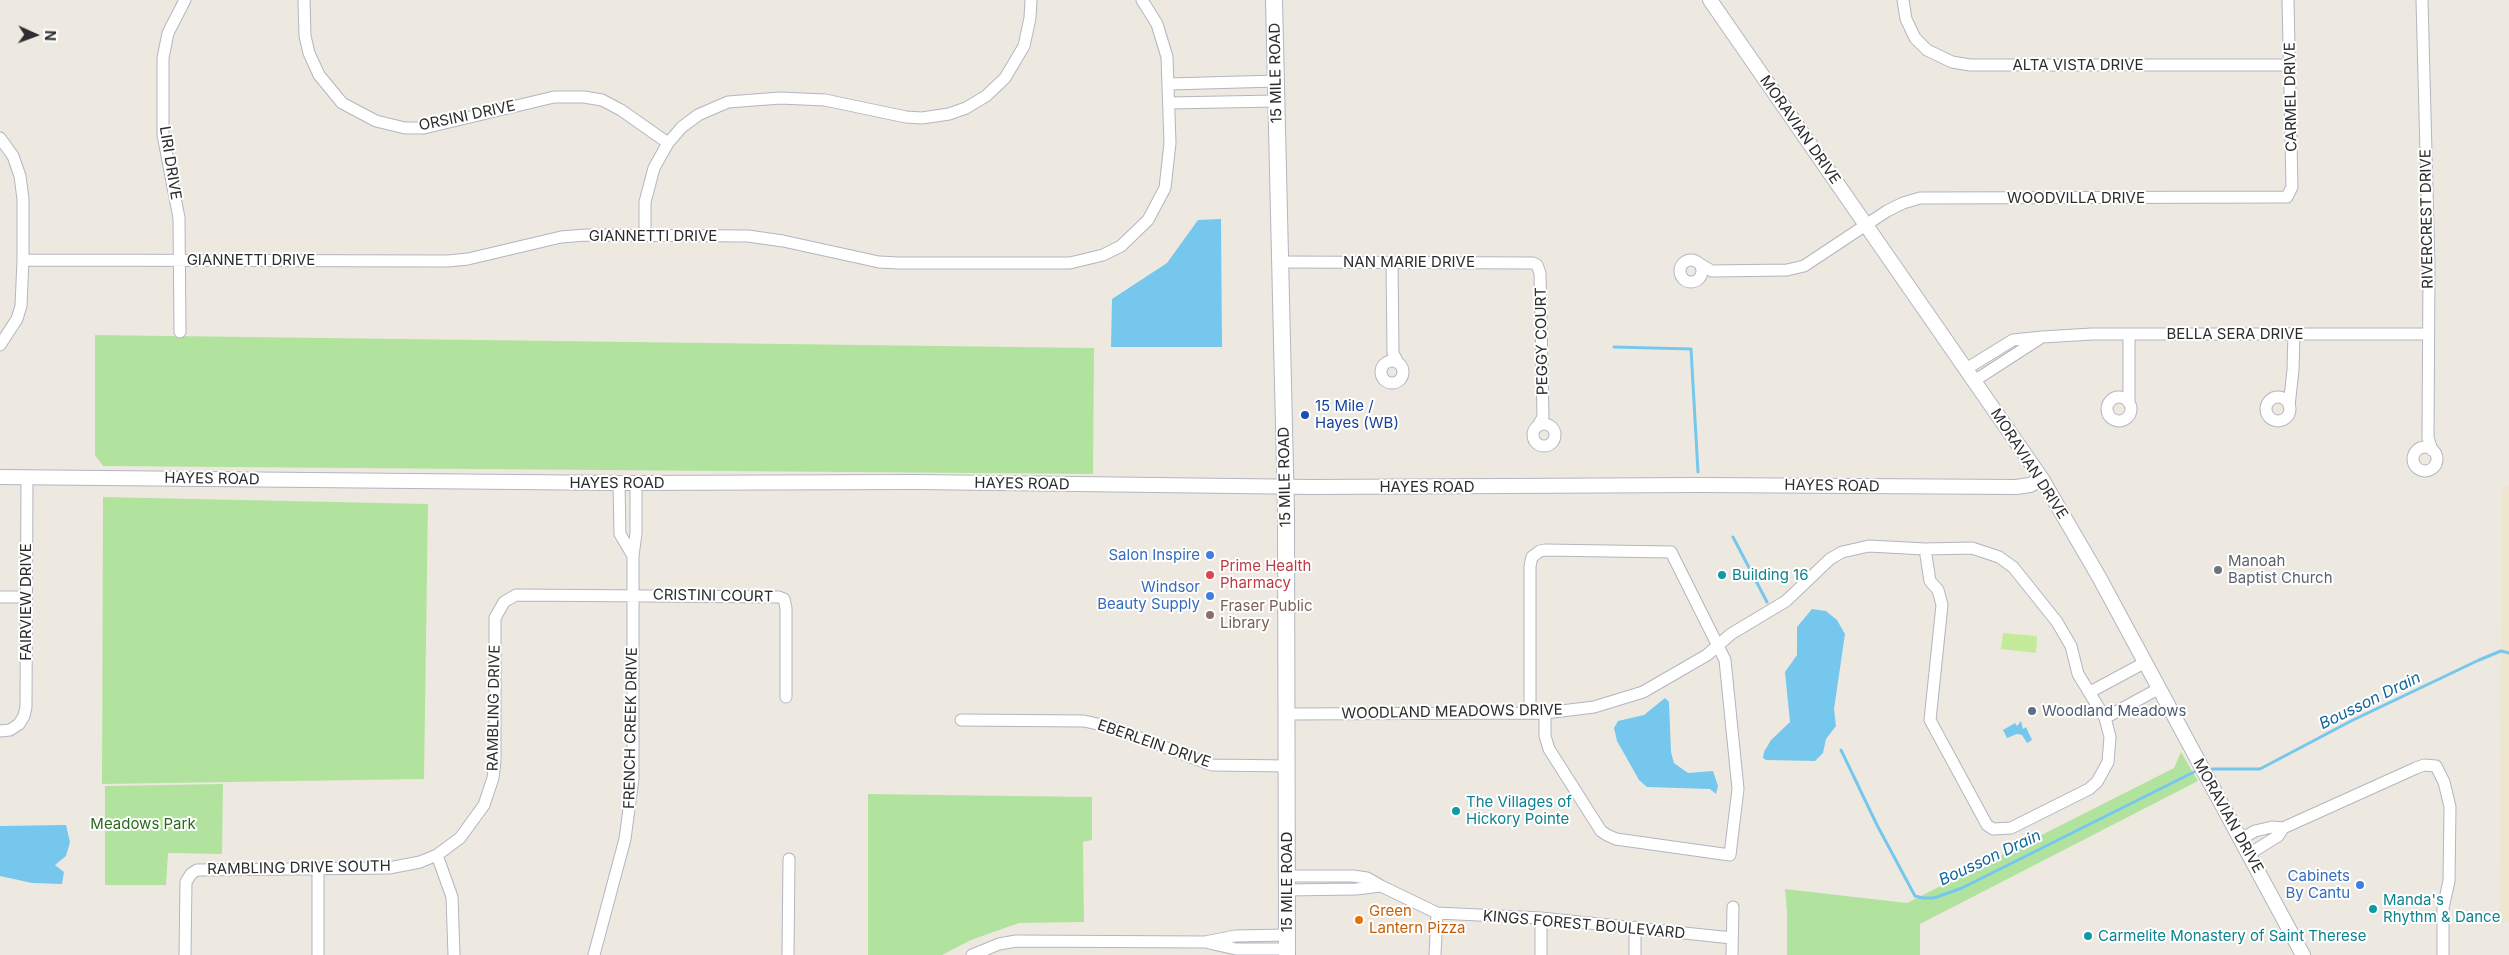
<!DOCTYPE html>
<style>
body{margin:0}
#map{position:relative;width:2509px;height:955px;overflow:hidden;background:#eee9e0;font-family:Inter,sans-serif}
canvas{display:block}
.north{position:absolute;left:10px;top:10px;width:50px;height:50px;-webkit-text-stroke:4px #fff;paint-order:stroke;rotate:92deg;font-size:14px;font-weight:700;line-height:20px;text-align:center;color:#2d2d2d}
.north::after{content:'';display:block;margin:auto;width:18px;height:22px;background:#2d2d2d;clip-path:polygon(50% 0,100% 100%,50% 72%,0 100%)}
</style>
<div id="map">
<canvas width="2509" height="955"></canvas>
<div class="north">N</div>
</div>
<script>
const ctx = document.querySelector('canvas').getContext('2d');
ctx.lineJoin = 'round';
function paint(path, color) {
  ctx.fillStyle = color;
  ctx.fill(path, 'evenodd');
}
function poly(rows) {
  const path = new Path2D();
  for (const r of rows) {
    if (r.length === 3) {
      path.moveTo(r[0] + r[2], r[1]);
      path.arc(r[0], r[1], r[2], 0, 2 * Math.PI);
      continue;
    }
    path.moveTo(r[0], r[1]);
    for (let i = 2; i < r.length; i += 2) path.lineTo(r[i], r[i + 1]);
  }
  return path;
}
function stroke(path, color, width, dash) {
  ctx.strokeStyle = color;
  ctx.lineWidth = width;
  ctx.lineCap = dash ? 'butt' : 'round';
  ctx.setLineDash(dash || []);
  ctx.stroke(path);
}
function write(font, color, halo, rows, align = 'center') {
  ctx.font = font + ' Inter,sans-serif';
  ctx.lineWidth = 4;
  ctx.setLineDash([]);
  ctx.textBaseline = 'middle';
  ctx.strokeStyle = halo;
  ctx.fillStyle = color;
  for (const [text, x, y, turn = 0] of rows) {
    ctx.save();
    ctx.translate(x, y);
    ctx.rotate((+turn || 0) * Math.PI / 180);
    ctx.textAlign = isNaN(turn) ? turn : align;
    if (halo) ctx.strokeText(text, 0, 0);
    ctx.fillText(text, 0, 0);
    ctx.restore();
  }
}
const education = poly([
 [2502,486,2509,486,2509,922,2499,923]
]);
const green = poly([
 [95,335,1094,348,1093,474,103,466,95,455],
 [103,497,428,504,424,779,102,784],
 [2181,752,2198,781,1920,924,1920,955,1787,955,1787,911,1785,889,1907,903,2174,768],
 [223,784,222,854,168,853,166,885,105,885,105,786],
 [868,794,1092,797,1092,840,1083,842,1084,922,1019,923,971,940,942,955,868,955]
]);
const pitch = poly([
 [2003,633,2037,636,2036,653,2001,649]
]);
const water = poly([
 [1221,219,1222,347,1111,347,1112,299,1167,263,1198,220],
 [1812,609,1826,611,1837,620,1845,634,1834,709,1836,726,1826,739,1823,753,1815,761,1766,760,1763,758,1764,752,1771,740,1790,722,1785,672,1797,655,1797,627],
 [1665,698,1669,702,1671,752,1674,763,1688,773,1713,771,1718,786,1716,794,1710,789,1647,787,1639,780,1617,741,1614,728,1618,721,1644,715],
 [2021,721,2023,729,2026,727,2032,740,2027,743,2022,735,2017,734,2007,738,2003,730,2015,723,2017,726],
 [66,825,70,842,66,856,55,865,64,872,62,884,32,883,0,876,0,826]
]);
const stream = poly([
 [1614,347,1691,349,1698,472],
 [1733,537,1767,602],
 [1841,750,1877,825,1915,896,1923,898,1934,898,1962,888,2194,772],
 [2212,769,2260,769,2351,721,2479,660,2501,651,2509,653]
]);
const minor = poly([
 [304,0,305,36,309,53,319,75,342,103,376,121,405,128,424,128,554,97,584,97,602,100,621,110,668,143],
 [1903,0,1906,19,1915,38,1927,50,1952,62,1970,65,2290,65],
 [2422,0,2429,266,2428,438,2432,450],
 [1169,84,1276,81],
 [1169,103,1276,101],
 [0,138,13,156,20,176,23,199,23,260,21,306,17,319,0,345],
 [645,236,645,202,654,168,668,143,682,127,698,115,728,102,780,98,825,100,906,117,922,118,949,114,966,108,986,96,1005,78,1024,46,1030,18,1031,0],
 [23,260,448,261,468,259,561,237,586,235,748,236,783,241,879,262,899,263,1070,263,1103,255,1121,246,1148,220,1165,188,1170,143,1167,57,1157,24,1142,0],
 [1691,271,11],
 [1280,262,1533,263,1537,265,1540,273,1543,417,1537,427],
 [1392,262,1393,353,1398,363],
 [1700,264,1712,271,1787,270,1804,266,1887,211,1903,203,1920,198,2287,197,2292,187,2288,0],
 [180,332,179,218,163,135,163,58,168,33,185,0],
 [2042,337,2092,334,2428,334],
 [1392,372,11],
 [1966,369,2013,340,2042,337,1974,381],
 [2278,409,12],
 [2119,409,12],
 [2129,402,2129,334],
 [2289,406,2293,370,2294,334],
 [1544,435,11],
 [2425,459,12],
 [619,483,620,534,633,556],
 [0,597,26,597],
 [2090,692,2144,663],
 [1530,713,1530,566,1532,557,1540,551,1545,550,1671,552,1725,660,1738,789,1730,855,1616,839,1607,835,1601,831,1549,749,1545,736,1545,713],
 [1287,714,1545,713,1594,707,1643,692,1707,655,1731,634,1786,601,1830,559,1842,552,1869,546,1925,549,1972,548,1999,557,2013,567,2057,622,2071,646,2078,674,2105,718,2110,737,2108,762,2097,782,2089,789,2011,828,1993,829,1987,825,1930,720,1942,605,1938,590,1930,581,1925,549],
 [2105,718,2158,689],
 [961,720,1084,721,1111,727,1212,765,1287,766],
 [0,731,10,730,19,724,24,716,26,707,27,477],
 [2283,828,2416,768,2424,765,2436,766,2444,782,2450,807,2449,881,2443,908,2443,955],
 [2241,839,2255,831,2272,827,2283,828,2278,836,2249,854],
 [437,855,452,897,454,955],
 [1381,886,1437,913,1541,918,1732,938],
 [1286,890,1356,889,1381,886,1367,878,1353,876,1287,876],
 [1635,927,1635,955],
 [1209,943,1236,949,1287,949],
 [185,955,186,882,191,874,197,870,389,868,420,862,437,855,460,838,484,805,493,778,495,762,495,618,504,602,516,595,779,597,784,599,786,608,786,697],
 [318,955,318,869],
 [594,955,625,839,633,779,633,556,636,533,636,483],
 [788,955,789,859],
 [972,955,999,944,1016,941,1205,942,1235,936,1287,935],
 [1435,955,1437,913],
 [1541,955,1541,918],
 [1732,955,1733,907]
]);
const tertiary = poly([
 [1710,0,2042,479,2099,577,2303,955],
 [0,477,619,483,917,482,1312,487,1700,485,2016,487,2030,485,2042,479]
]);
const secondary = poly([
 [1274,0,1286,512,1287,955]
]);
const markers = [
 [1305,415,5,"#1a4fb4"],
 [1210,555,5,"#3f7fe0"],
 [2218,570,5,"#6b7280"],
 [1210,575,5,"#e0444e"],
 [1722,575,5,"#0f9aa8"],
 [1210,596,5,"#3f7fe0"],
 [1210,615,5,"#8d6e63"],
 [2032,711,5,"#5c6f8a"],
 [1456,811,5,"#0f9aa8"],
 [2360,885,5,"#3f7fe0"],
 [2373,909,5,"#0f9aa8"],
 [1359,920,5,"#e8710a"],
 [2088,936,5,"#0f9aa8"]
];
const streetNames = [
 ["ALTA VISTA DRIVE",2078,65],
 ["15 MILE ROAD",1276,73,-91],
 ["CARMEL DRIVE",2291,97,-91],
 ["ORSINI DRIVE",467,116,-12],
 ["MORAVIAN DRIVE",1800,130,55],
 ["LIRI DRIVE",170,163,81],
 ["WOODVILLA DRIVE",2076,198],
 ["RIVERCREST DRIVE",2427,219,-91],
 ["GIANNETTI DRIVE",653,236],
 ["GIANNETTI DRIVE",251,260],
 ["NAN MARIE DRIVE",1409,262],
 ["BELLA SERA DRIVE",2235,334],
 ["PEGGY COURT",1542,341,-91],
 ["MORAVIAN DRIVE",2029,464,57],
 ["15 MILE ROAD",1285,477,-91],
 ["HAYES ROAD",212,479,1],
 ["HAYES ROAD",617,483],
 ["HAYES ROAD",1022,484,1],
 ["HAYES ROAD",1832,486,1],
 ["HAYES ROAD",1427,487],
 ["CRISTINI COURT",713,596,1],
 ["FAIRVIEW DRIVE",26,602,-90],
 ["RAMBLING DRIVE",494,708,-89],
 ["WOODLAND MEADOWS DRIVE",1452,712,-1],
 ["FRENCH CREEK DRIVE",631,728,-89],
 ["EBERLEIN DRIVE",1154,744,19],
 ["MORAVIAN DRIVE",2228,816,61],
 ["RAMBLING DRIVE SOUTH",299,868,-1],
 ["15 MILE ROAD",1287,882,-90],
 ["KINGS FOREST BOULEVARD",1584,925,5]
];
const transitNames = [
 ["15 Mile /",1315,406],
 ["Hayes (WB)",1315,423]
];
const shopNames = [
 ["Salon Inspire",1200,555],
 ["Windsor",1200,587],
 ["Beauty Supply",1200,604],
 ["Cabinets",2350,876],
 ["By Cantu",2350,893]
];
const worshipNames = [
 ["Manoah",2228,561],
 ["Baptist Church",2228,578]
];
const healthNames = [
 ["Prime Health",1220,566],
 ["Pharmacy",1220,583]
];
const cultureNames = [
 ["Building 16",1732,575],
 ["The Villages of",1466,802],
 ["Hickory Pointe",1466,819],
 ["Manda's",2383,900],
 ["Rhythm & Dance",2383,917],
 ["Carmelite Monastery of Saint Therese",2098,936]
];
const educationNames = [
 ["Fraser Public",1220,606],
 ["Library",1220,623]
];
const serviceNames = [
 ["Woodland Meadows",2042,711]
];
const parkNames = [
 ["Meadows Park",143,824]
];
const foodNames = [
 ["Green",1369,911],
 ["Lantern Pizza",1369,928]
];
const waterNames = [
 ["Bousson Drain",2370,701,-26],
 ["Bousson Drain",1990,858,-25]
];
paint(education, '#efe6d0');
paint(green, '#b2e39e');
paint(pitch, '#c4ea9a');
paint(water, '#76c7ed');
stroke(stream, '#76c7ed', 3);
stroke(minor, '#b3b5c0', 13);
stroke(tertiary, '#b3b5c0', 16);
stroke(secondary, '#b3b5c0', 18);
stroke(minor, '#fff', 11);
stroke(tertiary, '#fff', 14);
stroke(secondary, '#fff', 16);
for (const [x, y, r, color] of markers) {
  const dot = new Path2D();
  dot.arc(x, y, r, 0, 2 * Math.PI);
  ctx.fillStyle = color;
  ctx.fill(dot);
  stroke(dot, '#fff', 2);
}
write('15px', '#2d2d2d', '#fff', streetNames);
write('15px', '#164399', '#fff', transitNames, 'left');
write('15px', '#366cbe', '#fff', shopNames, 'right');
write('15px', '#5b616d', '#fff', worshipNames, 'left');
write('15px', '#be3a42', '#fff', healthNames, 'left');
write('15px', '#0d838f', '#fff', cultureNames, 'left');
write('15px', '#785e54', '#fff', educationNames, 'left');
write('15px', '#4e5e75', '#fff', serviceNames, 'left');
write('15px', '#296b1d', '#fff', parkNames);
write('15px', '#c56008', '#fff', foodNames, 'left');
write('italic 16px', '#10669e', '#fff', waterNames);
</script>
